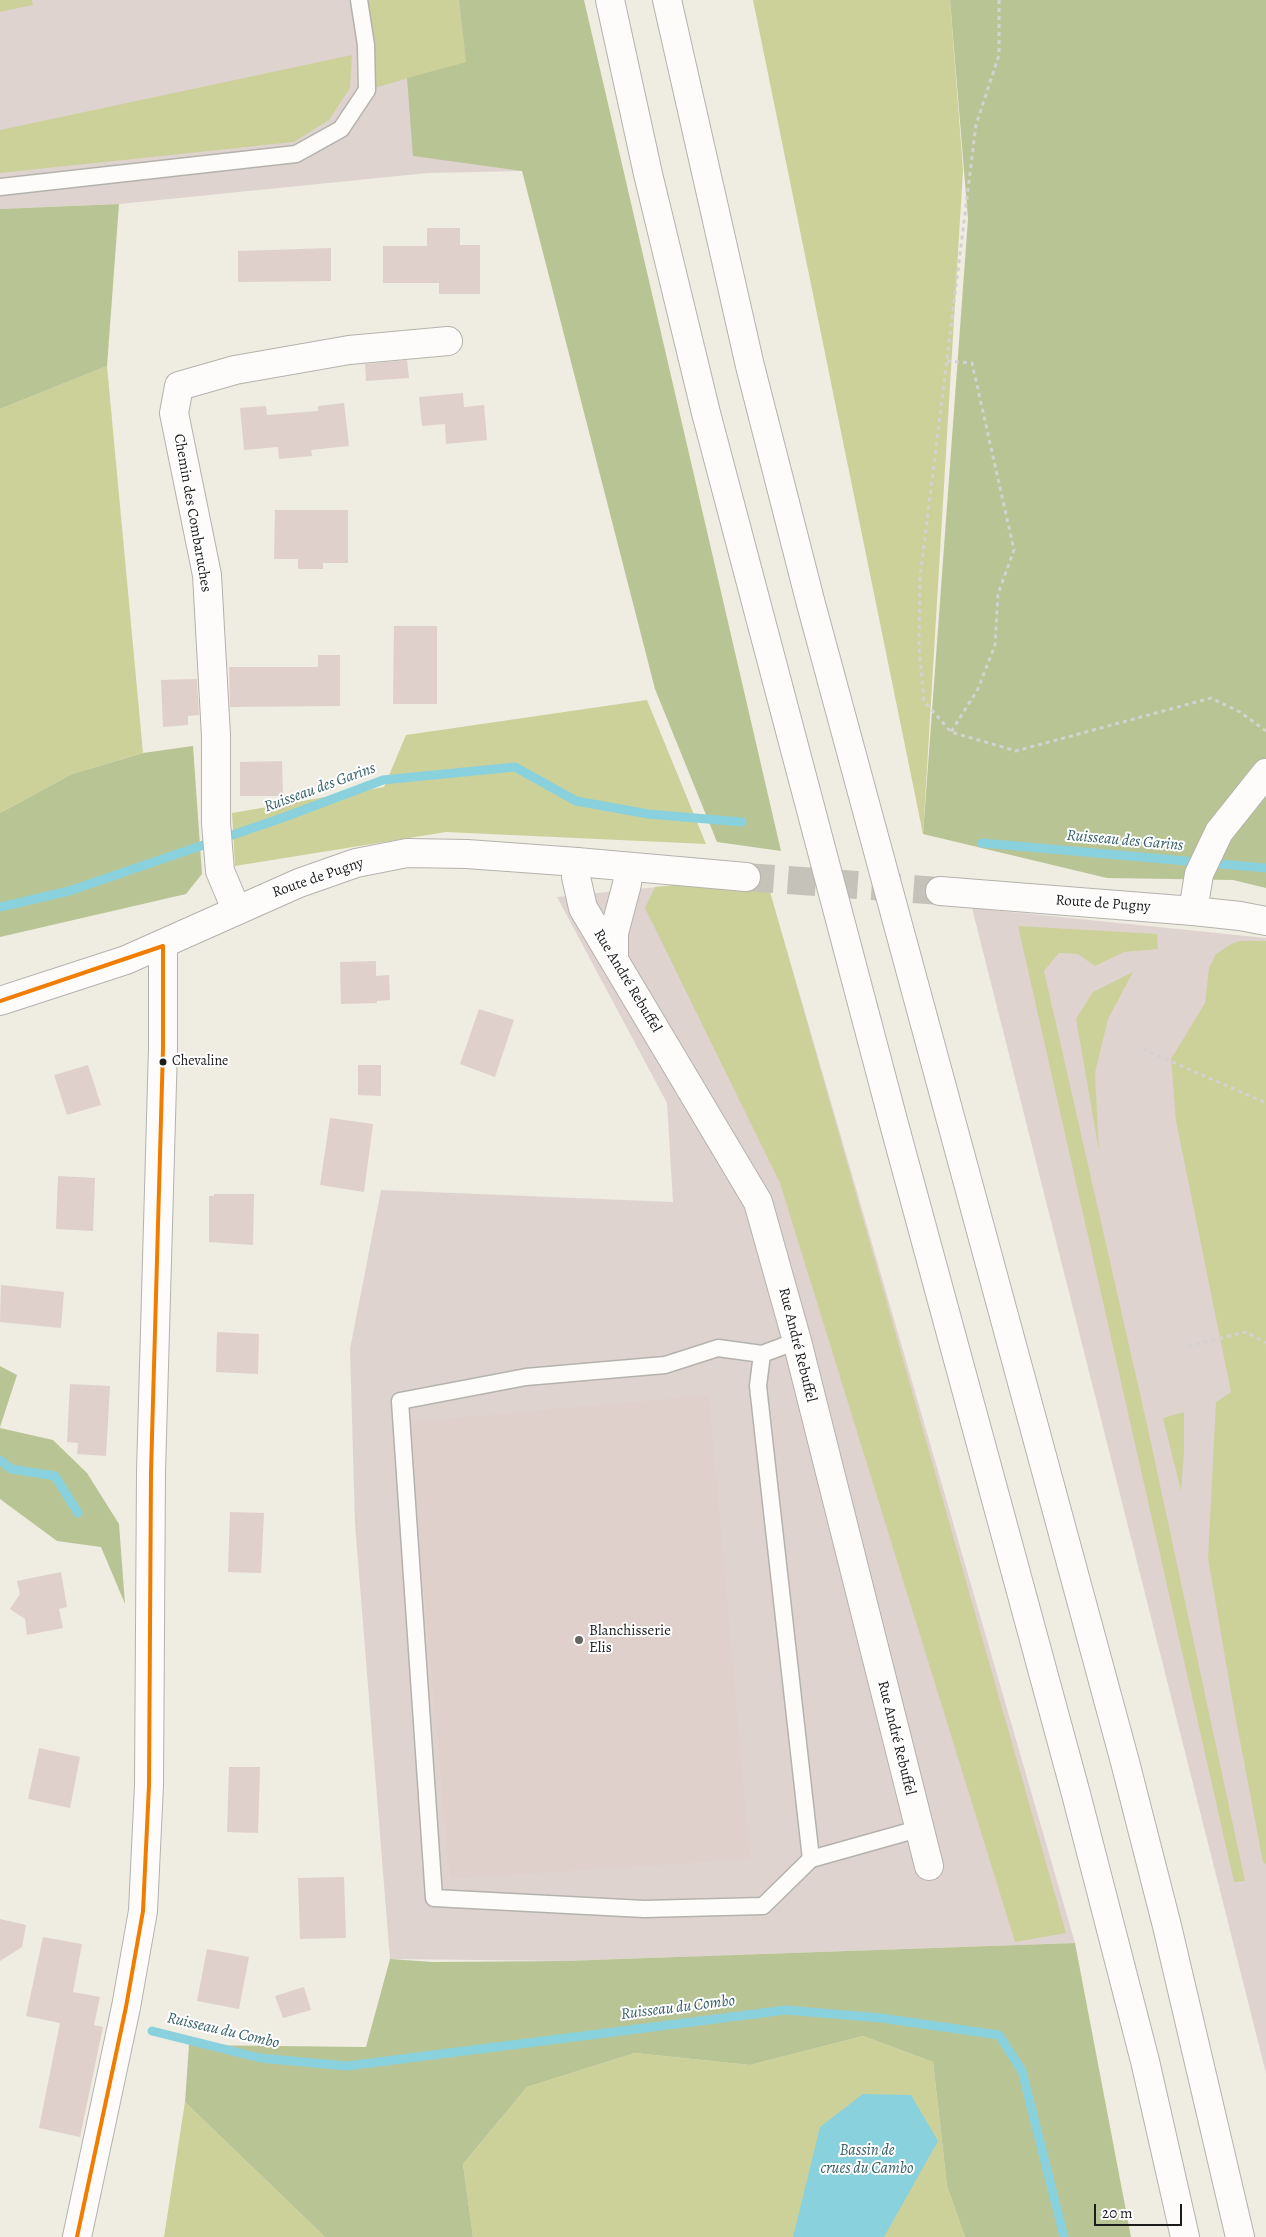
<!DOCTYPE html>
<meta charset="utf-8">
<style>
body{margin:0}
#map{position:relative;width:1266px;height:2237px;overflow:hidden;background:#efece2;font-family:Alegreya,serif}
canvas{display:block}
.scale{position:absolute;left:1094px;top:2204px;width:88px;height:22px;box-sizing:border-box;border:2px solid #1c1c1c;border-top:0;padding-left:6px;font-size:15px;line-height:18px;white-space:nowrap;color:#1c1c1c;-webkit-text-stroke:4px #fff;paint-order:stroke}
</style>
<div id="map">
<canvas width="1266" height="2237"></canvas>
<div class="scale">20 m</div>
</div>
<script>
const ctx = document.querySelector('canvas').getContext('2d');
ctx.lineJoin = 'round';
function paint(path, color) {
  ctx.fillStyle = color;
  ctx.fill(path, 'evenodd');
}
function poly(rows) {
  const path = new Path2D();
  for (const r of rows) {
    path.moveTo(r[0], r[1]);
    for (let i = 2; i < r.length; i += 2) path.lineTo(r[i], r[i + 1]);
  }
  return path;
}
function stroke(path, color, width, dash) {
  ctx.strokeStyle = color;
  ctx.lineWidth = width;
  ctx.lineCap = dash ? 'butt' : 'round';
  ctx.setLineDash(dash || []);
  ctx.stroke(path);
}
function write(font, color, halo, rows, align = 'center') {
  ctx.font = font + ' Alegreya,serif';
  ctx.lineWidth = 4;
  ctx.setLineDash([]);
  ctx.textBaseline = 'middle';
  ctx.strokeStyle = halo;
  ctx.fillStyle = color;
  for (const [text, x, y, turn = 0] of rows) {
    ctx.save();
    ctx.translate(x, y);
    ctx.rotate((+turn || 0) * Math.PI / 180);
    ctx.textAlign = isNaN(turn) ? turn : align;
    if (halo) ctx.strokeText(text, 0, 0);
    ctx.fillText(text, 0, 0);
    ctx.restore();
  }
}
const industrial = poly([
 [0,0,563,0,522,171,428,173,119,204,0,209],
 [687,884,770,892,1075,1943,564,1961,390,1959,355,1524,350,1349,381,1190,673,1202,667,1103,557,897],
 [972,908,1266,938,1266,2073]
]);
const green = poly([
 [0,0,32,0,33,5,0,12],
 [359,0,459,0,466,62,367,90],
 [753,0,950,0,963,170,923,834],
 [352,55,350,88,329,120,294,142,0,173,0,130],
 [107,366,143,753,72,774,0,813,0,409],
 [647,700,706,844,446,832,235,866,232,813,384,787,406,735],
 [687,884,770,892,1066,1933,1015,1942,780,1183,645,908,655,887],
 [1018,926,1157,934,1158,949,1124,952,1095,966,1078,954,1059,953,1044,971,1148,1429,1245,1881,1234,1882],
 [1240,941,1266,941,1266,1864,1263,1862,1233,1704,1208,1558,1216,1402,1231,1392,1176,1121,1171,1059,1205,1003,1209,968,1216,954,1231,944],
 [1133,972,1108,1019,1095,1073,1099,1151,1076,1019,1093,992],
 [1184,1412,1184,1451,1181,1491,1163,1418],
 [863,2036,933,2062,947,2186,965,2237,473,2237,463,2164,527,2087,635,2053,750,2065],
 [185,2102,325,2237,164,2237]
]);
const forest = poly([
 [459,0,584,0,781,851,717,842,655,689,522,171,413,156,407,78,466,62],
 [950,0,1266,0,1266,888,1233,880,1107,878,923,834,968,219],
 [119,204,107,366,0,409,0,209],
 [193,746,202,874,186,894,0,937,0,813,72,774,143,753],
 [0,1366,17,1375,0,1427],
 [0,1428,53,1440,87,1473,119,1524,125,1604,101,1547,57,1541,0,1499],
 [1075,1943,1131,2237,965,2237,947,2186,933,2062,863,2036,750,2065,635,2053,527,2087,463,2164,473,2237,325,2237,185,2102,189,2045,366,2047,390,1959,433,1962,564,1961]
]);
const water = poly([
 [863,2094,911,2095,938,2141,884,2237,793,2237,820,2127]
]);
const stream = poly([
 [982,843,1266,868],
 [0,907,69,891,282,818,383,780,515,767,576,801,648,814,742,822],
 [0,1460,11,1469,55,1476,78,1513],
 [152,2031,260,2058,347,2066,786,2010,881,2018,999,2035,1022,2071,1064,2237]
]);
const building = poly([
 [427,228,460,228,460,245,480,245,480,294,439,294,439,283,383,283,383,246,427,246],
 [331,248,331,281,238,282,238,251],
 [407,360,409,378,366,381,365,364],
 [463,393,464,407,484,405,487,440,446,444,445,424,422,426,419,397],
 [344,403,349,446,311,450,312,456,279,459,278,447,244,450,240,408,266,406,267,415,318,411,318,406],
 [275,510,348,510,348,563,323,563,323,569,298,569,298,559,274,559],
 [394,626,437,626,437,704,393,704],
 [318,655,340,655,340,706,230,707,229,667,318,667],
 [197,679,199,715,188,716,188,725,163,727,161,680],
 [282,761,283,796,240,796,240,762],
 [376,961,376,976,389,975,390,1000,377,1001,377,1003,341,1004,340,962],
 [479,1009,514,1020,495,1077,460,1064],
 [88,1065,101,1105,67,1115,54,1075],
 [358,1065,381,1065,381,1096,358,1095],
 [330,1118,373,1124,364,1192,320,1185],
 [58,1176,95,1178,93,1231,56,1229],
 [214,1194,254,1194,253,1245,209,1242,209,1196,214,1196],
 [1,1285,64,1292,61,1328,0,1322],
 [217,1332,259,1334,258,1374,216,1372],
 [70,1384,110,1386,106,1456,77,1454,78,1443,67,1442],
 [709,1395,750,1859,450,1879,422,1569,411,1422],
 [230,1512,264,1513,261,1573,228,1572],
 [61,1572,67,1607,59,1609,63,1628,27,1635,25,1619,10,1609,20,1594,17,1581],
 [39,1748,80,1757,70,1808,28,1799],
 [229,1767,260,1767,258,1833,227,1832],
 [344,1877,346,1938,300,1939,298,1878],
 [0,1919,26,1925,22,1947,0,1961],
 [43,1937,82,1944,73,1992,100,1997,94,2025,103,2027,80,2137,39,2128,60,2023,26,2016],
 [207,1949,249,1957,239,2009,197,2001],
 [304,1987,311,2010,283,2018,275,1996]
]);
const tertiaryTunnel = poly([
 [746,877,940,891]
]);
const path = poly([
 [999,0,999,55,976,125,920,577,919,646,924,701,951,732,1016,751,1211,698,1240,712,1266,731],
 [947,361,972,363,1014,550,998,594,995,645,978,689,951,732],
 [1143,1049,1266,1103],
 [1188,1346,1246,1332,1266,1343]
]);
const service = poly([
 [0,187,296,154,341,129,367,90,366,45,359,0],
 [797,1341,762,1354,758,1386,811,1859],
 [762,1354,718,1348,665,1365,526,1377,400,1401,434,1898,644,1909,763,1906,811,1859,918,1829]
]);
const minor = poly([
 [577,862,576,877,583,908,758,1202,797,1341,929,1866],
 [236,909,220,871,216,823,216,736,207,575,174,413,179,386,235,370,349,350,448,341],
 [1193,911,1199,874,1219,832,1266,773],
 [614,960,614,933,627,884,628,867],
 [77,2237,126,2007,143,1911,149,1785,151,1472,163,1048,163,946]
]);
const tertiary = poly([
 [940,891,1193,911,1240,916,1266,921],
 [0,1001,126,960,299,883,356,863,407,853,467,854,577,862,746,877]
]);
const motorway = poly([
 [610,0,648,174,706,413,894,1124,1076,1794,1145,2061,1185,2237],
 [667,0,750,366,811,604,1125,1762,1167,1926,1240,2237]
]);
const bus1 = poly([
 [0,1001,163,946,163,1048,151,1472,149,1785,143,1911,126,2007,77,2237]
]);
const markers = [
 [163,1062,4.5,"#1c1c1c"],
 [579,1640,5,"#666561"]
];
const busNames = [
 ["Chevaline",172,1062]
];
const streetNames = [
 ["Chemin des Combaruches",192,513,80],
 ["Route de Pugny",318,878,-19],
 ["Route de Pugny",1103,904,4],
 ["Rue André Rebuffel",627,981,59],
 ["Rue André Rebuffel",797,1345,76],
 ["Rue André Rebuffel",896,1738,76]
];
const poiNames = [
 ["Blanchisserie",589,1631],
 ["Elis",589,1648]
];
const waterNames = [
 ["Ruisseau des Garins",320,788,-20],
 ["Ruisseau des Garins",1125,841,5],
 ["Ruisseau du Combo",678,2008,-7],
 ["Ruisseau du Combo",223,2031,13],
 ["Bassin de",867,2151],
 ["crues du Cambo",867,2169]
];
paint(industrial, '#dfd3d0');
paint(green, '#ccd199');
paint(forest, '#b9c494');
paint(water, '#89d1dc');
stroke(stream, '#89d1dc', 9);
paint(building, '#e0d0cb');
stroke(tertiaryTunnel, '#c5c2ba', 28, [28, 14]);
stroke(service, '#b4b2ac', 19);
stroke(minor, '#b4b2ac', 30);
stroke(tertiary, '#b4b2ac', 30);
stroke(motorway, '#b4b2ac', 30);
stroke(path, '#d3d2cf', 3, [4, 4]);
stroke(service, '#fdfcfb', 16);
stroke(minor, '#fdfcfb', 28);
stroke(tertiary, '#fdfcfb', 28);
stroke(motorway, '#fdfcfb', 28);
stroke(bus1, '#f07d00', 4);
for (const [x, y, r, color] of markers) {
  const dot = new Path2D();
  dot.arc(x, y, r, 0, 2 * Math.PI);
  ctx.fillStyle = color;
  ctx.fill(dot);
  stroke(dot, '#fff', 2);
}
write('14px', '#1c1c1c', '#fff', busNames, 'left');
write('15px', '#1c1c1c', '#fff', streetNames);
write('15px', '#1c1c1c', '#fff', poiNames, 'left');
write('italic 16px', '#366068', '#fff', waterNames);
</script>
